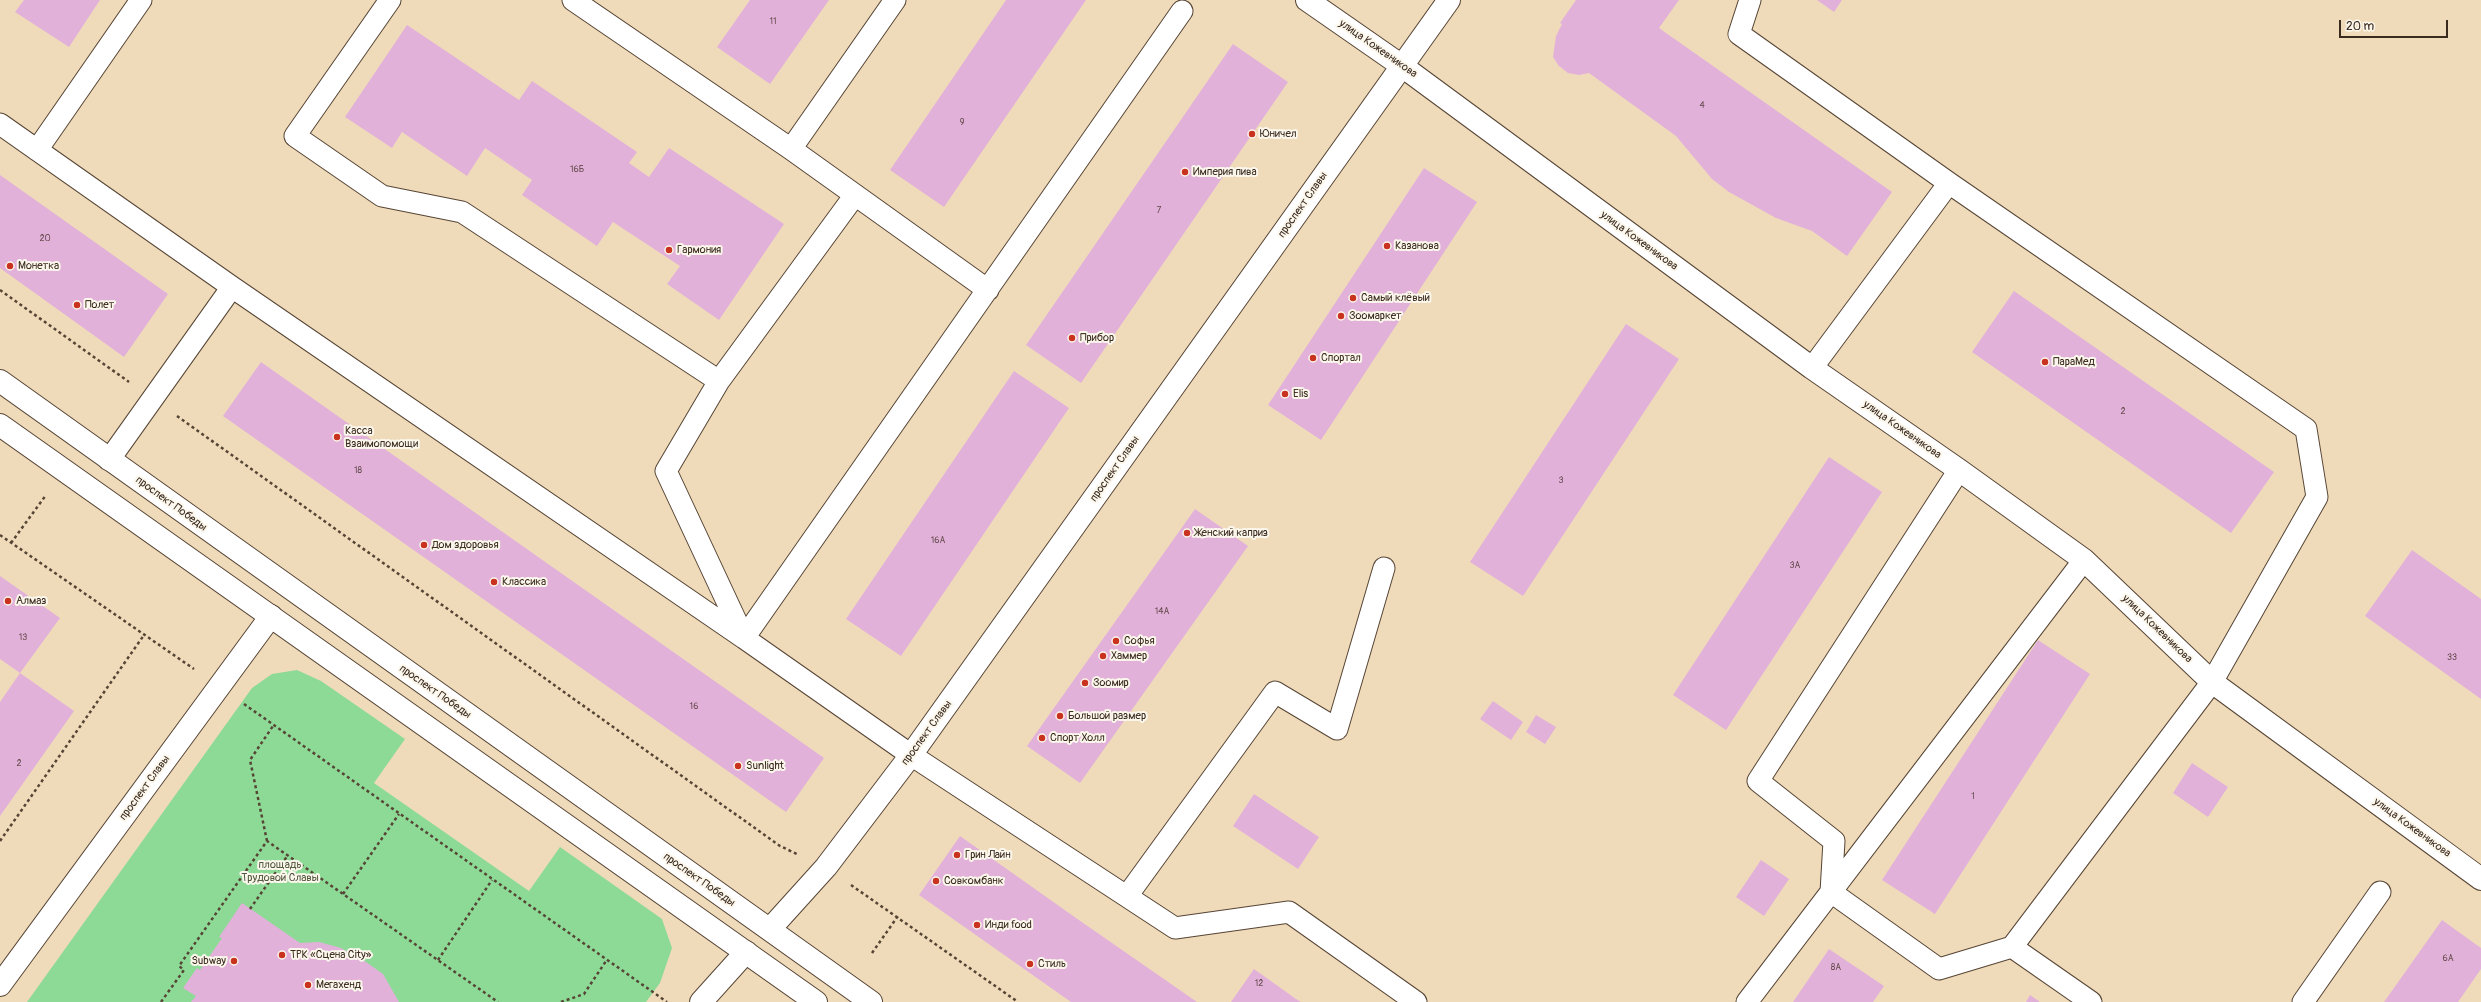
<!DOCTYPE html>
<meta charset="utf-8">
<style>
body{margin:0}
#map{position:relative;width:2481px;height:1002px;overflow:hidden;background:#efdbba;font-family:Pangolin,sans-serif}
canvas{display:block}
.scale{position:absolute;left:2339px;top:20px;width:109px;height:18px;box-sizing:border-box;border:2px solid #3b2a1e;border-top:0;padding-left:5px;font-size:12px;line-height:14px;white-space:nowrap;color:#3b2a1e;-webkit-text-stroke:3px #fbf7ec;paint-order:stroke}
</style>
<div id="map">
<canvas width="2481" height="1002"></canvas>
<div class="scale">20 m</div>
</div>
<script>
const ctx = document.querySelector('canvas').getContext('2d');
ctx.lineJoin = 'round';
function paint(path, color) {
  ctx.fillStyle = color;
  ctx.fill(path, 'evenodd');
}
function poly(rows) {
  const path = new Path2D();
  for (const r of rows) {
    path.moveTo(r[0], r[1]);
    for (let i = 2; i < r.length; i += 2) path.lineTo(r[i], r[i + 1]);
  }
  return path;
}
function stroke(path, color, width, dash) {
  ctx.strokeStyle = color;
  ctx.lineWidth = width;
  ctx.lineCap = dash ? 'butt' : 'round';
  ctx.setLineDash(dash || []);
  ctx.stroke(path);
}
function write(font, color, halo, rows, align = 'center') {
  ctx.font = font + ' Pangolin,sans-serif';
  ctx.lineWidth = 4;
  ctx.setLineDash([]);
  ctx.textBaseline = 'middle';
  ctx.strokeStyle = halo;
  ctx.fillStyle = color;
  for (const [text, x, y, turn = 0] of rows) {
    ctx.save();
    ctx.translate(x, y);
    ctx.rotate((+turn || 0) * Math.PI / 180);
    ctx.textAlign = isNaN(turn) ? turn : align;
    if (halo) ctx.strokeText(text, 0, 0);
    ctx.fillText(text, 0, 0);
    ctx.restore();
  }
}
const green = poly([
 [297,670,321,681,405,739,374,783,529,891,560,847,662,919,672,948,660,983,646,1002,27,1002,252,688,272,674]
]);
const building = poly([
 [24,0,100,0,69,47,15,12],
 [750,0,829,0,770,84,717,47],
 [1006,0,1086,0,944,207,890,170],
 [1576,0,1679,0,1659,28,1892,192,1847,256,1812,231,1776,218,1729,192,1712,179,1676,136,1589,73,1579,75,1568,73,1559,66,1553,57,1556,36,1562,24,1560,23],
 [1817,0,1842,0,1834,12],
 [407,25,519,100,532,81,637,152,629,163,649,177,669,148,784,224,719,320,667,284,680,266,613,222,597,246,522,195,532,180,485,148,467,176,402,132,392,148,345,117],
 [1233,44,1288,82,1081,383,1026,345],
 [1424,168,1477,202,1321,440,1268,405],
 [0,175,168,294,124,357,0,268],
 [2014,291,2274,472,2231,533,1972,352],
 [1626,324,1679,359,1523,596,1470,562],
 [261,362,824,758,786,812,223,416],
 [1014,371,1069,408,901,656,846,619],
 [1829,457,1882,492,1726,730,1673,695],
 [1195,509,1248,546,1080,783,1027,746],
 [2412,550,2481,599,2481,699,2365,616],
 [0,576,60,618,20,673,0,659],
 [2038,640,2090,674,1935,914,1882,880],
 [20,673,74,711,0,816,0,702],
 [1493,701,1523,722,1511,740,1480,719],
 [1536,715,1556,727,1545,744,1526,732],
 [2192,763,2228,787,2208,817,2173,793],
 [1254,794,1319,837,1298,869,1233,826],
 [960,836,1076,918,1197,1002,1071,1002,919,895],
 [1761,860,1789,879,1764,916,1736,897],
 [242,903,300,943,319,942,341,948,366,962,383,974,399,1002,191,1002,196,996,183,988,197,968,200,970,222,938,219,937],
 [2442,920,2481,948,2481,969,2458,1002,2384,1002],
 [1829,949,1884,986,1873,1002,1793,1002],
 [1254,969,1296,999,1301,1002,1231,1002],
 [2030,995,2040,1002,2026,1002]
]);
const path = poly([
 [0,290,129,382],
 [177,416,780,846,797,854],
 [0,535,194,669],
 [11,543,46,495],
 [244,704,667,1002],
 [0,841,144,635],
 [267,841,250,760,273,726],
 [851,885,1018,1002],
 [343,894,399,814],
 [250,909,288,855],
 [872,953,898,916],
 [438,960,492,880],
 [161,1002,184,970,179,966,267,841,498,1002],
 [561,1002,584,994,606,961]
]);
const lane = poly([
 [390,0,295,136,382,196,462,212,719,381,855,195],
 [573,0,791,149,988,290],
 [1750,0,1739,34,1949,183,2306,429,2317,497,2212,682,2012,947,2091,1002],
 [0,124,232,287,744,638,1182,11],
 [791,149,895,0],
 [37,150,141,0],
 [1812,368,1949,183],
 [719,381,666,471,744,638,911,755,1175,928,1289,912,1416,1002],
 [109,460,232,287],
 [1959,470,1758,781,1834,841,1831,892,1939,969,2012,947],
 [1127,896,1275,692,1337,729,1384,568],
 [1747,1002,2084,560],
 [2303,1002,2380,892]
]);
const street = poly([
 [1307,0,1402,66,1812,368,1959,470,2084,560,2212,682,2481,879],
 [770,929,826,867,911,755,1449,0],
 [0,985,271,616]
]);
const secondary = poly([
 [701,1002,746,952]
]);
const primary = poly([
 [0,381,871,1002],
 [0,425,816,1002]
]);
const markers = [
 [1252,134,4,"#c8321e"],
 [1185,172,4,"#c8321e"],
 [1387,246,4,"#c8321e"],
 [669,250,4,"#c8321e"],
 [10,266,4,"#c8321e"],
 [1353,298,4,"#c8321e"],
 [77,305,4,"#c8321e"],
 [1341,316,4,"#c8321e"],
 [1072,338,4,"#c8321e"],
 [1313,358,4,"#c8321e"],
 [2045,362,4,"#c8321e"],
 [1285,394,4,"#c8321e"],
 [337,437,4,"#c8321e"],
 [1187,533,4,"#c8321e"],
 [424,545,4,"#c8321e"],
 [494,582,4,"#c8321e"],
 [8,601,4,"#c8321e"],
 [1116,641,4,"#c8321e"],
 [1103,656,4,"#c8321e"],
 [1085,683,4,"#c8321e"],
 [1060,716,4,"#c8321e"],
 [1042,738,4,"#c8321e"],
 [738,766,4,"#c8321e"],
 [957,855,4,"#c8321e"],
 [936,881,4,"#c8321e"],
 [977,925,4,"#c8321e"],
 [282,955,4,"#c8321e"],
 [234,961,4,"#c8321e"],
 [1030,964,4,"#c8321e"],
 [308,985,4,"#c8321e"]
];
const numberNames = [
 ["11",773,22],
 ["4",1702,106],
 ["9",962,123],
 ["16Б",577,170],
 ["7",1159,211],
 ["20",45,239],
 ["2",2123,412],
 ["18",358,471],
 ["3",1561,481],
 ["16А",938,541],
 ["3А",1795,566],
 ["14А",1162,612],
 ["13",23,638],
 ["33",2452,658],
 ["16",694,707],
 ["2",19,764],
 ["1",1973,797],
 ["6А",2448,959],
 ["8А",1836,968],
 ["12",1259,984]
];
const streetNames = [
 ["улица Кожевникова",1378,49,35],
 ["проспект Славы",1303,205,-55],
 ["улица Кожевникова",1639,241,36],
 ["улица Кожевникова",1902,430,35],
 ["проспект Славы",1115,469,-55],
 ["проспект Победы",171,504,36],
 ["улица Кожевникова",2157,629,44],
 ["проспект Победы",435,692,35],
 ["проспект Славы",927,733,-54],
 ["проспект Славы",145,788,-54],
 ["улица Кожевникова",2412,828,36],
 ["проспект Победы",699,880,35]
];
const poiNames = [
 ["Юничел",1260,134],
 ["Империя пива",1193,172],
 ["Казанова",1395,246],
 ["Гармония",677,250],
 ["Монетка",18,266],
 ["Самый клёвый",1361,298],
 ["Полет",85,305],
 ["Зоомаркет",1349,316],
 ["Прибор",1080,338],
 ["Спортал",1321,358],
 ["ПараМед",2053,362],
 ["Elis",1293,394],
 ["Касса",345,431],
 ["Взаимопомощи",345,444],
 ["Женский каприз",1195,533],
 ["Дом здоровья",432,545],
 ["Классика",502,582],
 ["Алмаз",16,601],
 ["Софья",1124,641],
 ["Хаммер",1111,656],
 ["Зоомир",1093,683],
 ["Большой размер",1068,716],
 ["Спорт Холл",1050,738],
 ["Sunlight",746,766],
 ["Грин Лайн",965,855],
 ["Совкомбанк",944,881],
 ["Инди food",985,925],
 ["ТРК «Сцена City»",290,955],
 ["Subway",226,961,"right"],
 ["Стиль",1038,964],
 ["Мегахенд",316,985]
];
const parkNames = [
 ["площадь",280,865],
 ["Трудовой Славы",280,878]
];
paint(green, '#8dda97');
paint(building, '#e2b1da');
stroke(lane, '#564535', 23);
stroke(street, '#564535', 24);
stroke(secondary, '#564535', 24);
stroke(primary, '#564535', 24);
stroke(path, '#564535', 2.5, [3, 3]);
stroke(lane, '#fff', 21);
stroke(street, '#fff', 22);
stroke(secondary, '#fff', 22);
stroke(primary, '#fff', 22);
for (const [x, y, r, color] of markers) {
  const dot = new Path2D();
  dot.arc(x, y, r, 0, 2 * Math.PI);
  ctx.fillStyle = color;
  ctx.fill(dot);
  stroke(dot, '#fbf7ec', 1.5);
}
write('9px', '#654c4d', null, numberNames);
write('11px', '#3b2a1e', '#fbf7ec', streetNames);
write('11px', '#3b2a1e', '#fbf7ec', poiNames, 'left');
write('11px', '#50563c', '#fbf7ec', parkNames);
</script>
